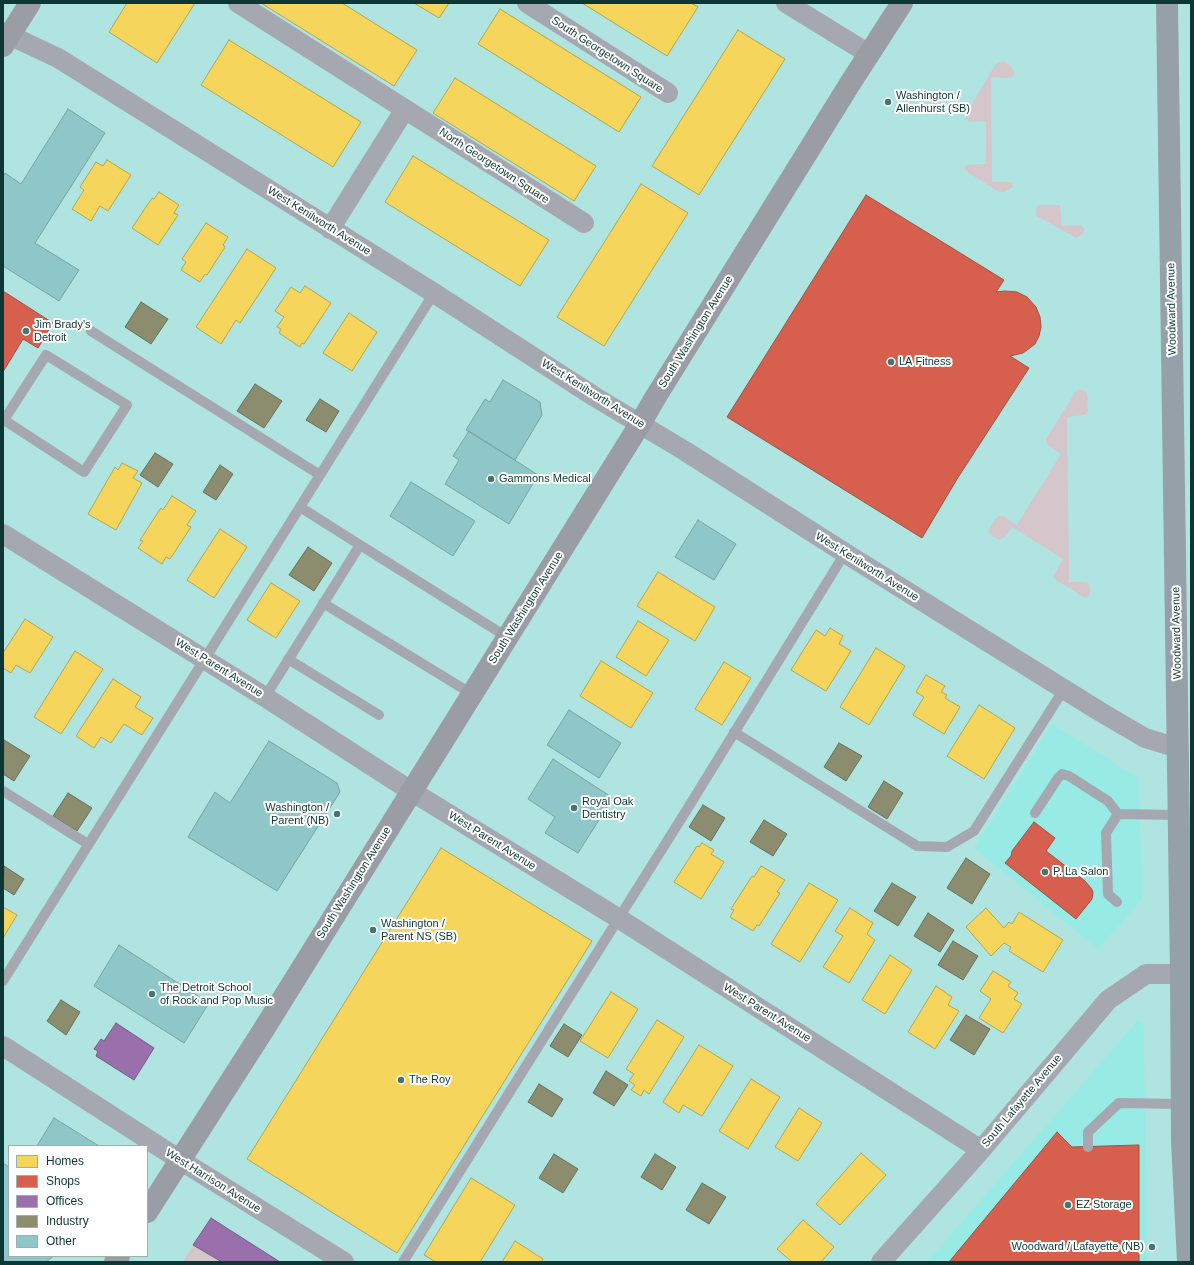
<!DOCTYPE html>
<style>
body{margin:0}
#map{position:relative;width:1194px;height:1265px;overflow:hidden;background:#b0e4e0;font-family:Helvetica,sans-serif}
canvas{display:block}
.frame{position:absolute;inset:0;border:4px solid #0d3734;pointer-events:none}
.legend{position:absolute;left:8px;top:1145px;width:140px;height:112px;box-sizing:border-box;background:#fff;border:1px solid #9eafae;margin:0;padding:5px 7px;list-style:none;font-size:12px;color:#0d3734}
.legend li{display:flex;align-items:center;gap:8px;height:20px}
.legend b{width:20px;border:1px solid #9eafae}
</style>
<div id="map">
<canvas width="1194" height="1265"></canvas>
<div class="frame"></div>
<ul class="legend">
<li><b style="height:11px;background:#f6d55c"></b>Homes</li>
<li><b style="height:11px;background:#d6604d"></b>Shops</li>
<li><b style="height:11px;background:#9970ab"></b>Offices</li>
<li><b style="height:11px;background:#8c8c6e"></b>Industry</li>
<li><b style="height:11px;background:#8fc6c8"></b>Other</li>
</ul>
</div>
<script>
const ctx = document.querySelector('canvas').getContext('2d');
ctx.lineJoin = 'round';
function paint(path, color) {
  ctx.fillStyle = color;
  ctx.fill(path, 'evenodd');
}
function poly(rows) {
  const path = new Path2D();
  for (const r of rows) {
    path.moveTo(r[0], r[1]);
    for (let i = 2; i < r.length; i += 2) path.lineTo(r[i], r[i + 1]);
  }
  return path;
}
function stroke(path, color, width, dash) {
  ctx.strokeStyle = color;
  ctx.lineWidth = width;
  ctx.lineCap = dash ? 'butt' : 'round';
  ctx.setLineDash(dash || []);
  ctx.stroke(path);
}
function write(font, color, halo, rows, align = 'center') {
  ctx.font = font + ' Helvetica,sans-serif';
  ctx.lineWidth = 4;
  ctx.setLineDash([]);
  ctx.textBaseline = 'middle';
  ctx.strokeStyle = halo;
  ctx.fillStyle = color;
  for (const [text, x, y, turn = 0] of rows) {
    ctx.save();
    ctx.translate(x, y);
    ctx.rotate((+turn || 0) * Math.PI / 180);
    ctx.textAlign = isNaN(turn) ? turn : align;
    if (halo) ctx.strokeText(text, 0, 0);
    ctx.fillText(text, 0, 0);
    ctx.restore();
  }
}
const built = poly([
 [1052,724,1139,778,1142,900,1098,949,974,848],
 [1138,1020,1143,1023,1144,1031,1147,1262,927,1262]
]);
const green = poly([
 [1001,62,1006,62,1013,69,1015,73,1012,77,1006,78,991,77,992,182,1010,182,1012,183,1013,187,1005,192,999,192,966,171,964,168,967,165,986,164,986,121,969,122,966,119,966,114,995,65],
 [1042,205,1060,205,1062,226,1081,225,1084,229,1083,234,1076,238,1037,216,1036,211,1037,206],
 [1079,389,1083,390,1087,394,1088,411,1086,414,1083,415,1067,417,1069,582,1086,582,1089,584,1090,592,1089,596,1085,598,1056,580,1053,577,1063,559,1012,527,1005,537,1000,540,990,535,989,530,996,518,999,516,1003,516,1017,525,1061,454,1049,446,1046,442,1046,439,1076,391],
 [193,1245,222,1262,183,1262]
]);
const homes = poly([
 [127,3,195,3,157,63,109,32,127,3],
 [261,3,342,3,417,50,394,86,261,3],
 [414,3,449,3,439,18,414,3],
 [582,3,691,3,698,7,667,56,582,3],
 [500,9,641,97,619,132,478,44,500,9],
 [738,30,785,59,699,195,652,166,738,30],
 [229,40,361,122,333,167,201,85,229,40],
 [455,78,596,166,574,201,433,113,455,78],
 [413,156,549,240,520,286,385,202,413,156],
 [107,160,131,175,108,211,100,206,91,221,72,209,84,190,80,187,96,162,103,166,107,160],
 [641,184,688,213,604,346,557,317,641,184],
 [159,192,179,205,174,213,178,215,158,245,132,228,152,198,154,199,159,192],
 [206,223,228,237,223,245,225,247,207,275,205,274,200,282,181,270,186,262,182,259,206,223],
 [247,249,276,268,240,323,236,320,221,344,196,327,247,249],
 [305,286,331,303,304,344,302,343,300,347,279,333,281,329,277,327,284,317,275,311,291,287,300,293,305,286],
 [349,313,377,332,352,371,323,353,349,313],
 [122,463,138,471,133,478,142,483,116,530,88,514,115,467,118,470,122,463],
 [172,496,196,511,187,525,191,527,170,559,166,557,162,564,138,548,143,541,140,540,161,508,163,510,172,496],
 [220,529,247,547,214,598,187,580,220,529],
 [658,572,715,607,695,641,637,606,658,572],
 [271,583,300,601,276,638,247,620,271,583],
 [25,619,53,637,30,673,16,665,11,673,3,668,3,653,25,619],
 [638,621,669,640,646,676,616,657,638,621],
 [830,628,843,636,839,644,851,651,826,691,791,670,816,630,825,636,830,628],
 [876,648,905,666,869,725,840,707,876,648],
 [75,651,103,669,61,734,34,717,75,651],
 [601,661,653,693,631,728,580,696,601,661],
 [724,662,751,678,722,725,695,709,724,662],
 [926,675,945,686,941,692,947,695,945,698,960,707,944,734,913,715,924,697,916,692,926,675],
 [113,679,141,697,135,707,153,718,142,735,124,724,111,743,101,737,94,748,76,736,113,679],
 [979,705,1015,728,984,779,947,756,979,705],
 [702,843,714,850,711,854,724,862,701,899,674,882,697,846,699,847,702,843],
 [441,848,592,941,397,1253,247,1159,441,848],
 [761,866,785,880,777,892,780,893,759,926,757,925,753,931,730,917,734,910,731,909,752,876,754,877,761,866],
 [809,883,838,900,800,962,771,944,809,883],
 [3,907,17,915,3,938,3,907],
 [850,908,873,923,867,934,875,940,849,983,823,967,843,936,835,931,850,908],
 [986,908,1004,928,1009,922,1012,924,1019,912,1063,940,1043,972,1009,951,1011,947,1004,943,991,956,966,927,986,908],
 [890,955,912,970,885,1014,862,1000,890,955],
 [993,971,1011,982,1008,986,1018,993,1014,999,1022,1004,1003,1033,979,1018,991,999,980,991,993,971],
 [936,986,952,997,948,1005,959,1011,935,1049,908,1032,936,986],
 [611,992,638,1009,608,1058,580,1041,611,992],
 [657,1020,684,1037,649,1094,644,1090,641,1096,631,1090,635,1085,629,1081,634,1074,626,1069,657,1020],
 [699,1045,733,1066,702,1116,683,1105,679,1113,663,1102,699,1045],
 [751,1079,780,1097,748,1149,719,1131,751,1079],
 [799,1108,822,1123,798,1161,775,1147,799,1108],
 [861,1153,886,1175,840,1225,816,1204,861,1153],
 [471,1178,515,1205,480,1262,436,1262,424,1255,471,1178],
 [803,1220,834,1247,821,1262,792,1262,777,1249,803,1220],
 [515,1241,543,1259,541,1262,502,1262,515,1241]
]);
const shops = poly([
 [866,195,1004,280,996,292,1005,291,1017,292,1027,297,1036,307,1040,317,1041,327,1039,336,1035,344,1023,353,1010,356,1029,368,957,479,922,538,727,417,866,195],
 [3,291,53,323,38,348,23,339,3,372,3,291],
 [1034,822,1055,838,1046,851,1085,881,1091,888,1093,892,1092,899,1076,919,1005,863,1011,856,1012,851,1034,822],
 [1057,1132,1072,1147,1139,1145,1139,1262,949,1262,1057,1132]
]);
const offices = poly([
 [116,1023,154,1048,134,1080,96,1056,98,1051,94,1049,101,1039,104,1041,116,1023],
 [211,1218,280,1262,222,1262,193,1245,211,1218]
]);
const industry = poly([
 [141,302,168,319,151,344,125,327,141,302],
 [255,384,282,401,264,428,237,411,255,384],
 [320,399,339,411,326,432,306,420,320,399],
 [155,453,173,464,158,487,140,475,155,453],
 [220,465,233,474,216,500,203,492,220,465],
 [308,547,332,563,314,591,289,575,308,547],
 [4,740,30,756,14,781,3,774,4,740],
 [839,743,862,756,846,781,824,767,839,743],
 [884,781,903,793,887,819,868,807,884,781],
 [68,793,92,808,77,831,53,816,68,793],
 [703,805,725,818,711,841,689,827,703,805],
 [764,820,787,834,773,856,750,842,764,820],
 [966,858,990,874,972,904,947,888,966,858],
 [4,866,24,879,14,895,3,888,4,866],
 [892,883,916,897,898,926,874,911,892,883],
 [928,913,954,930,940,952,914,936,928,913],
 [953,941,978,956,963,980,938,965,953,941],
 [61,1000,80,1012,66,1035,47,1021,61,1000],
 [966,1015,990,1029,974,1055,950,1040,966,1015],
 [564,1024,582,1035,568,1057,550,1046,564,1024],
 [606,1071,628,1085,614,1106,593,1093,606,1071],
 [539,1084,563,1099,552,1117,528,1102,539,1084],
 [554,1154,578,1169,563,1193,539,1178,554,1154],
 [655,1154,676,1167,662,1190,641,1177,655,1154],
 [702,1183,726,1197,709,1224,686,1210,702,1183]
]);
const building = poly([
 [68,109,105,133,35,243,79,270,59,301,3,266,3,177,5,173,21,184,68,109],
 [503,380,540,402,542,415,515,460,466,430,485,399,490,402,503,380],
 [469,431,538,475,509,524,445,484,459,460,453,456,469,431],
 [411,482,475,521,453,556,390,516,411,482],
 [698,520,736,544,714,580,675,557,698,520],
 [569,710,621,743,599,778,547,745,569,710],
 [269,741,337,783,340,792,277,891,188,837,215,792,230,803,269,741],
 [553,759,613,798,578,853,545,833,555,817,528,799,553,759],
 [119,945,209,1003,184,1043,94,986,119,945],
 [54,1118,99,1146,37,1146,54,1118],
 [3,1163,9,1167,9,1256,54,1256,46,1262,3,1262,3,1163]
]);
const lane = poly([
 [91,331,320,475],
 [3,420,4,420,84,472,127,405,46,355,4,420],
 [300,507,360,545],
 [323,603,472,694],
 [288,659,379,715],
 [265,697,360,545,507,637],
 [734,732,917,846,947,847,974,831,1064,689],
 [3,791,88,844],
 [1035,813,1058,778,1062,774,1069,776,1108,801,1118,814,1179,815],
 [1117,902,1108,894,1106,833,1118,814],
 [3,981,434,293],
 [1088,1147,1088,1132,1119,1103,1181,1104],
 [403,1262,686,811,845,553]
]);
const street = poly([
 [238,3,584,223],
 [527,3,668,93],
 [786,3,869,54],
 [3,32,58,58,434,293,595,397,685,451,845,553,1099,711,1145,738,1178,748],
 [330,229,405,109],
 [3,534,265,697,411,791,618,918,981,1150],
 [3,1046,180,1160,344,1262],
 [881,1262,981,1150,1108,1000,1146,974,1181,974]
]);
const secondary = poly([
 [3,46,30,3],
 [147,1212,264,1029,640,424,655,398,851,82,902,3],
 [115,1262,119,1256]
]);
const primary = poly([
 [1167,3,1181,974,1182,1141,1188,1262]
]);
const markers = [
 [888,102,4,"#467470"],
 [26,331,4,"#467470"],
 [891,362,4,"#467470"],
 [491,479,4,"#467470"],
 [574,808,4,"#467470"],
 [337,814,4,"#467470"],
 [1045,872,4,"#467470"],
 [373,930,4,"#467470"],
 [152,994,4,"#467470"],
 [401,1080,4,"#467470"],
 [1068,1205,4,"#467470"],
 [1152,1247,4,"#467470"]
];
const streetNames = [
 ["South Georgetown Square",607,55,33],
 ["North Georgetown Square",494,166,33],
 ["West Kenilworth Avenue",319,221,32],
 ["Woodward Avenue",1172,309,-91],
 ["South Washington Avenue",696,332,-58],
 ["West Kenilworth Avenue",593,394,32],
 ["West Kenilworth Avenue",867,567,32],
 ["South Washington Avenue",526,608,-58],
 ["Woodward Avenue",1177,633,-91],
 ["West Parent Avenue",219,668,32],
 ["West Parent Avenue",492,841,32],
 ["South Washington Avenue",354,883,-58],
 ["West Parent Avenue",767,1013,32],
 ["South Lafayette Avenue",1022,1101,-50],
 ["West Harrison Avenue",213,1181,32]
];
const poiNames = [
 ["Washington /",896,96],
 ["Allenhurst (SB)",896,109],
 ["Jim Brady's",34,325],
 ["Detroit",34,338],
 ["LA Fitness",899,362],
 ["Gammons Medical",499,479],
 ["Royal Oak",582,802],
 ["Dentistry",582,815],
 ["Washington /",329,808,"right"],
 ["Parent (NB)",329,821,"right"],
 ["P. La Salon",1053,872],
 ["Washington /",381,924],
 ["Parent NS (SB)",381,937],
 ["The Detroit School",160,988],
 ["of Rock and Pop Music",160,1001],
 ["The Roy",409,1080],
 ["EZ Storage",1076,1205],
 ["Woodward / Lafayette (NB)",1144,1247,"right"]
];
paint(built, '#98ebe4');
paint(green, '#d4c6ca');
paint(homes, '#f6d55c');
stroke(homes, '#b0a650', 1);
paint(shops, '#d6604d');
stroke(shops, '#9a5446', 1);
paint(offices, '#9970ab');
stroke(offices, '#6f5f87', 1);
paint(industry, '#8c8c6e');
stroke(industry, '#66725d', 1);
paint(building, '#8fc6c8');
stroke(building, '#77a3a4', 1);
stroke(lane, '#a5a8b0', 10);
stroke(street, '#a5a8b0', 20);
stroke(secondary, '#9a9da5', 22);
stroke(primary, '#96a0a8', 22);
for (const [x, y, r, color] of markers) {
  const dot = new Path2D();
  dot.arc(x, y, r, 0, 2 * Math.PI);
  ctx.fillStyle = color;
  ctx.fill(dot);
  stroke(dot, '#fff', 1.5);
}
write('11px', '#0d3734', '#fff', streetNames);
write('11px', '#0d3734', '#fff', poiNames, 'left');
</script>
